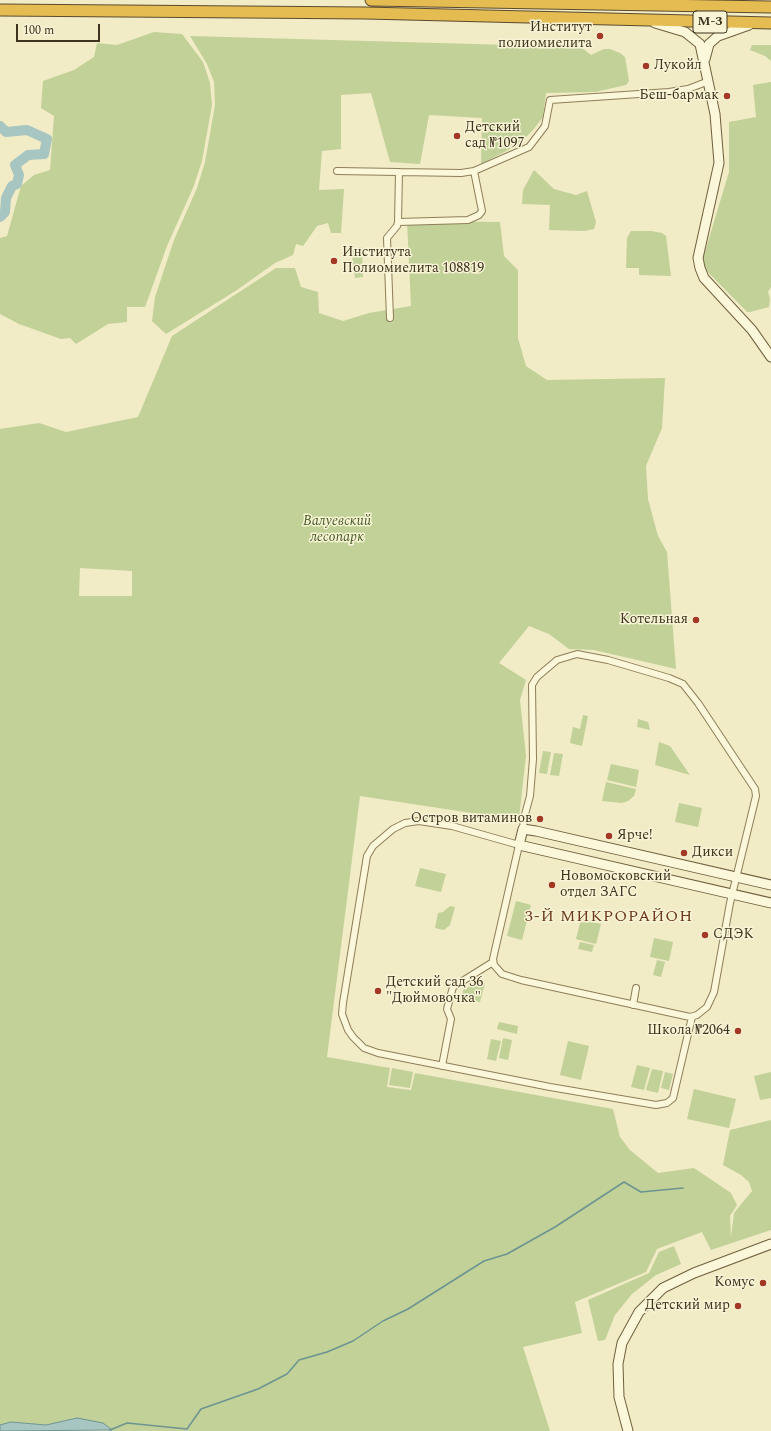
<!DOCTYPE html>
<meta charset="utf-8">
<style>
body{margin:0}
#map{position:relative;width:771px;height:1431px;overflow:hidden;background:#f1ebc6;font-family:Spectral,serif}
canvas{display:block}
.scale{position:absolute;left:16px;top:24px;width:84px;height:18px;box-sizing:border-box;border:2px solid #3e331f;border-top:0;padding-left:5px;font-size:12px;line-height:14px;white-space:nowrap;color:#3e331f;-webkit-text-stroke:3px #f8f4d6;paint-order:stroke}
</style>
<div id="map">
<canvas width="771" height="1431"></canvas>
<div class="scale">100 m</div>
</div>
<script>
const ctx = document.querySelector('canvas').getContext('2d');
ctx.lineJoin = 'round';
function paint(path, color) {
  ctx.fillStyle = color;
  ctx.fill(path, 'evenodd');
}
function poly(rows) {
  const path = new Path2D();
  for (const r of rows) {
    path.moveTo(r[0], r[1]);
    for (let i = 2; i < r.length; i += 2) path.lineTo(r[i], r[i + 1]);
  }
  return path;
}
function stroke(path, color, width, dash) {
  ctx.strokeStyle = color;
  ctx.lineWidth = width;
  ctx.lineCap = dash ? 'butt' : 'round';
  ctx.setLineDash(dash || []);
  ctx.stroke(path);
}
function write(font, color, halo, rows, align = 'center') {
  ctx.font = font + ' Spectral,serif';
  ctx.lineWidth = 3;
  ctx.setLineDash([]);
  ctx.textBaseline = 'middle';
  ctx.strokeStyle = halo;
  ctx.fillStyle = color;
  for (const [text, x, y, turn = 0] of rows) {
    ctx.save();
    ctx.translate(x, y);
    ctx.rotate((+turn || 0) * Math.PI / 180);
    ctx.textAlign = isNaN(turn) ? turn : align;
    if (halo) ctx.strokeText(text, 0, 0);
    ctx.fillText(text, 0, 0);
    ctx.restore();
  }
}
const green = poly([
 [154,32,182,34,203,62,210,83,212,105,202,161,193,188,167,246,145,307,127,307,127,322,108,324,76,344,70,338,61,339,19,324,0,314,0,238,7,236,21,186,34,175,50,170,54,116,41,108,43,81,74,70,94,57,97,43,117,45],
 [190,36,581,47,591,55,604,49,610,49,620,53,625,57,629,81,626,85,595,92,546,93,543,117,533,130,518,145,481,164,482,118,429,115,420,164,390,162,371,93,341,95,341,149,322,151,319,190,344,189,341,233,331,233,328,223,317,226,303,246,296,244,293,255,275,263,237,290,166,334,152,321,155,297,174,240,197,188,205,162,215,105,214,82,207,64],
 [752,45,771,45,771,61,765,56,750,50],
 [771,82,771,287,768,292,770,299,769,307,750,312,747,312,701,265,729,172,729,122,756,117,753,85],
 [534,170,554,189,576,195,587,191,596,222,594,229,584,231,549,230,550,205,522,204,523,190],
 [407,221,500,222,504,256,518,270,518,338,526,366,547,380,665,378,662,428,646,466,648,499,658,536,667,552,676,669,594,650,569,649,549,634,529,626,499,663,526,680,520,700,526,756,519,818,498,817,360,796,327,1057,390,1068,387,1087,411,1090,415,1073,613,1109,620,1137,630,1150,658,1173,694,1168,731,1193,737,1205,730,1216,731,1237,734,1213,752,1191,749,1182,741,1175,723,1165,730,1130,771,1120,771,1230,711,1250,702,1232,657,1249,646,1272,575,1302,582,1333,523,1347,550,1431,111,1431,77,1418,46,1425,11,1422,0,1425,0,429,39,423,66,432,138,417,172,336,276,268,295,268,301,287,318,292,319,313,343,321,369,313,411,306],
 [80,568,132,571,132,596,79,596],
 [631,231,651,231,662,233,666,236,671,276,639,275,639,268,626,268,627,238],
 [362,247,363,277,355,278,351,249],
 [583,715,588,716,582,746,570,743,573,727,580,729],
 [638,719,648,722,650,730,637,727],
 [659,742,670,746,690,775,655,765],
 [543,751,551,752,547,774,539,773],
 [554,753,563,754,559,776,550,775],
 [611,764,639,770,636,787,607,780],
 [606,782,636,789,634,796,628,801,622,803,602,801],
 [679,803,702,808,698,827,675,822],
 [420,868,446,874,441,892,415,886],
 [516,901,531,905,522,940,507,936],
 [450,906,455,907,450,925,444,930,435,928,438,913,443,912],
 [581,919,601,924,596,944,576,939],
 [654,938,673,942,669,961,650,957],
 [580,942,594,945,592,952,578,949],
 [657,960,665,962,661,977,653,975],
 [480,981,485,983,480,1002,462,998,463,990],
 [499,1022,518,1026,517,1034,497,1029],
 [503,1038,512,1040,508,1060,499,1058],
 [491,1039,501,1041,496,1061,487,1059],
 [568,1041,589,1046,581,1080,560,1075],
 [637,1065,650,1068,644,1090,631,1087],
 [392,1068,413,1072,410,1088,389,1085],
 [652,1069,663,1071,658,1093,646,1090],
 [665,1072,673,1074,669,1090,661,1088],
 [771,1072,771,1098,760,1100,754,1076],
 [694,1089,736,1099,729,1128,687,1119],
 [674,1246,681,1264,656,1275,632,1294,615,1315,605,1340,598,1341,588,1300,649,1273,659,1252]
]);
const water = poly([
 [77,1418,103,1423,112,1430,0,1431,0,1425,11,1422,46,1425,77,1418]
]);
const stream = poly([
 [110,1430,127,1423,187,1429,201,1409,258,1389,287,1374,299,1360,327,1352,353,1341,383,1321,408,1309,484,1261,507,1254,555,1227,624,1182,641,1192,683,1188]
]);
const river = poly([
 [0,126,6,132,27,130,47,139,44,154,28,155,15,165,19,175,17,184,12,186,6,198,5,212,0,217]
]);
const street = poly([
 [337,171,461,173,474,171,529,147,545,126,550,100,669,92,688,89,709,81],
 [398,222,468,220,479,215,482,211,474,171],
 [390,318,387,238,397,226,398,222,399,172],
 [523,829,524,818,530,796,533,759,532,685,537,677,557,660,577,654,608,660,669,678,683,684,698,703,755,789,756,796,730,903,714,992,707,1007,697,1015,690,1017,521,980,502,974,494,965,493,959,519,845,452,826,419,821,405,823,393,829,373,846,367,856,343,1003,342,1014,348,1030,353,1037,364,1048,378,1053,550,1087,656,1105,667,1103,673,1098,692,1017],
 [633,1005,636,988],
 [442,1066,451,1019,447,1009,453,987,493,962]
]);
const secondary = poly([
 [655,23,685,32,700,44,715,114,719,163,698,258,700,268,704,278,752,330,771,357],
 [705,59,709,44,718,36,749,25],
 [771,885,536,831,523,829,519,845,771,903],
 [628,1431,619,1397,618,1364,622,1343,639,1312,663,1288,694,1273,771,1244]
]);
const highway = poly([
 [371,0,771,7],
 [0,10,366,13,771,23]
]);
const markers = [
 [600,36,4,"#a23825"],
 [646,66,4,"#a23825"],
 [727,96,4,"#a23825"],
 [457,136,4,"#a23825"],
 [334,261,4,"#a23825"],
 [696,620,4,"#a23825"],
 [540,819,4,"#a23825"],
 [609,836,4,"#a23825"],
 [684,853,4,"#a23825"],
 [552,885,4,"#a23825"],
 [705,935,4,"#a23825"],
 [378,991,4,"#a23825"],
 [738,1031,4,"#a23825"],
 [763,1283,4,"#a23825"],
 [738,1306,4,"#a23825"]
];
const shields = [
 [710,22,34]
];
const shieldNames = [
 ["М-3",710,22]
];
const poiNames = [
 ["Институт",592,28,"right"],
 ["полиомиелита",592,44,"right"],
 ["Лукойл",654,66],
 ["Беш-бармак",719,96,"right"],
 ["Детский",465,128],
 ["сад №1097",465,144],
 ["Института",342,253],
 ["Полиомиелита 108819",342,269],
 ["Котельная",688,620,"right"],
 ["Остров витаминов",532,819,"right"],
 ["Ярче!",617,836],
 ["Дикси",692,853],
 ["Новомосковский",560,877],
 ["отдел ЗАГС",560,893],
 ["СДЭК",713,935],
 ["Детский сад 36",386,983],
 ["\"Дюймовочка\"",386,999],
 ["Школа №2064",730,1031,"right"],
 ["Комус",755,1283,"right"],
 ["Детский мир",730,1306,"right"]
];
const parkNames = [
 ["Валуевский",337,522],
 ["лесопарк",337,538]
];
const quarterNames = [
 ["3-Й МИКРОРАЙОН",609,918]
];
paint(green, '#c1d198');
paint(water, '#a7c5c1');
stroke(water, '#6d9491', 1);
stroke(stream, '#6d9491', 1.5);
stroke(river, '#a7c5c1', 10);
stroke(street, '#8e7e5a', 8);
stroke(secondary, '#705f3d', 11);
stroke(highway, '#5c4b2e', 13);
stroke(street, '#fbf7da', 6);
stroke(secondary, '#fbf7da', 9);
stroke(highway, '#e5bc52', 11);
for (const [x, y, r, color] of markers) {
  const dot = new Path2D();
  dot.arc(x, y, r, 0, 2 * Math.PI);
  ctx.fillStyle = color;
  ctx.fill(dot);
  stroke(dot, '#f8f4d6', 1.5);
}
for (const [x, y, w] of shields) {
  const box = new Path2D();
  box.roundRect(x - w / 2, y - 11, w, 22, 3);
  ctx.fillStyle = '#f8f4d6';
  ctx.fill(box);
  stroke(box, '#3e331f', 1);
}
write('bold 13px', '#3e331f', null, shieldNames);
write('14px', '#3e331f', '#f8f4d6', poiNames, 'left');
write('italic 14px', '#455b24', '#f8f4d6', parkNames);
ctx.letterSpacing = '1px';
write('16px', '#6d391b', '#f8f4d6', quarterNames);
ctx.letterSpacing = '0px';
</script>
